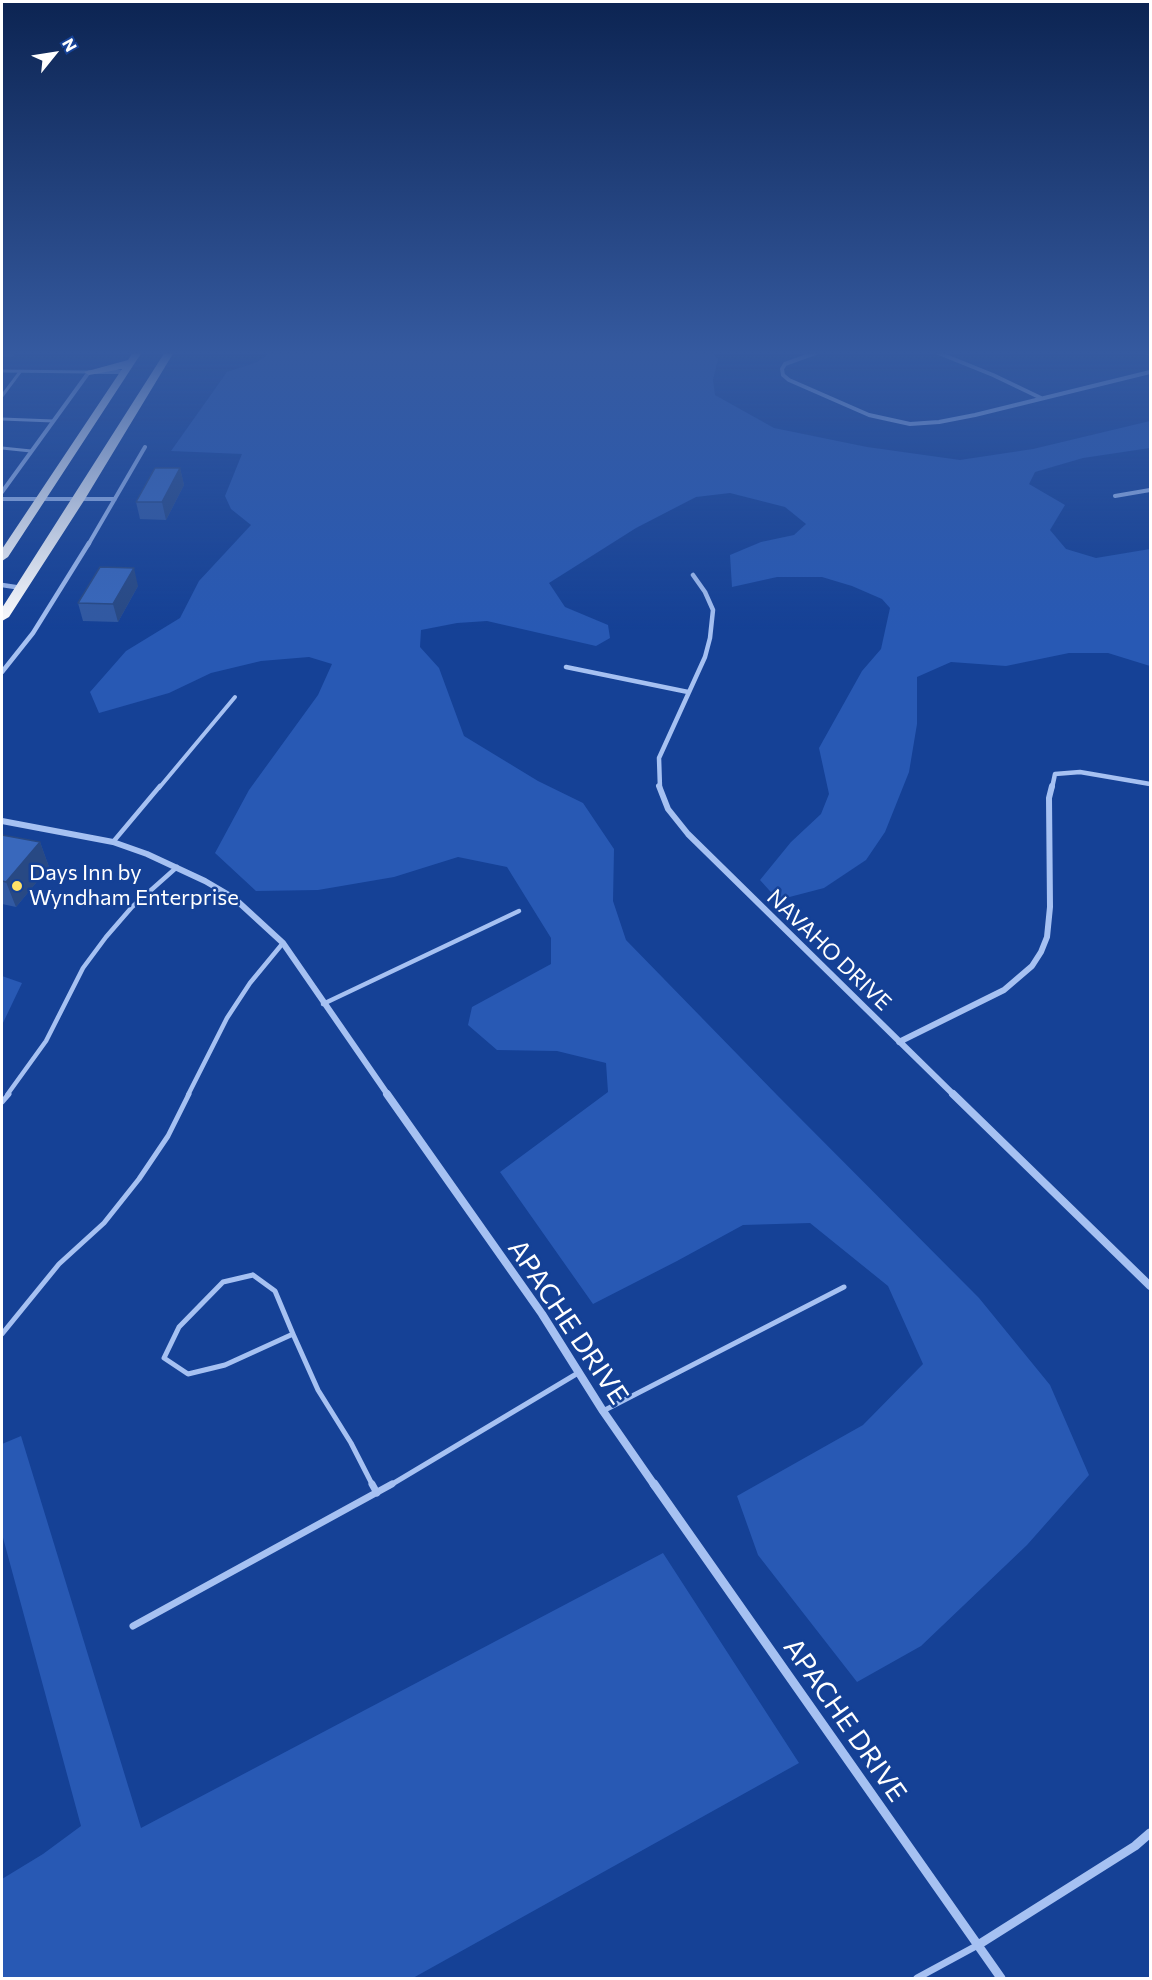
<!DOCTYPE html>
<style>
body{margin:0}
#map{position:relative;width:1152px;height:1980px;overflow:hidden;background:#154196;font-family:Commissioner,sans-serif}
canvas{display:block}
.frame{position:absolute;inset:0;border:3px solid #fff;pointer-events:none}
.north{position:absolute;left:24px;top:24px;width:60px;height:60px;-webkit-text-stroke:4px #154196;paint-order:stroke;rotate:60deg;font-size:16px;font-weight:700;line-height:24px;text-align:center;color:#fff}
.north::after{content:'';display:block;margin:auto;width:21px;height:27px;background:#fff;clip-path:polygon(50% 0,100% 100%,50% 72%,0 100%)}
</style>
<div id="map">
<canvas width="1152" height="1980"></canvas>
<div class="frame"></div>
<div class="north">N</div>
</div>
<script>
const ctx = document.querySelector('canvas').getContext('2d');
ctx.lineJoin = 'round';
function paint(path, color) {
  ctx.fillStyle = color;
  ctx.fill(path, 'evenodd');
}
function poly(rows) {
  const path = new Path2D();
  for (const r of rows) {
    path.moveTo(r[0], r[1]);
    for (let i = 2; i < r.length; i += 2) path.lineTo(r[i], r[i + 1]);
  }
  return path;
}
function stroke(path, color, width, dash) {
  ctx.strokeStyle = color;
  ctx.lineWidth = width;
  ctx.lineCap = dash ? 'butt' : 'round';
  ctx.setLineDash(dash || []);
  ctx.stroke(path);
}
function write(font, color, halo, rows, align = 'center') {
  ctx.font = font + ' Commissioner,sans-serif';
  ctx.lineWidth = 5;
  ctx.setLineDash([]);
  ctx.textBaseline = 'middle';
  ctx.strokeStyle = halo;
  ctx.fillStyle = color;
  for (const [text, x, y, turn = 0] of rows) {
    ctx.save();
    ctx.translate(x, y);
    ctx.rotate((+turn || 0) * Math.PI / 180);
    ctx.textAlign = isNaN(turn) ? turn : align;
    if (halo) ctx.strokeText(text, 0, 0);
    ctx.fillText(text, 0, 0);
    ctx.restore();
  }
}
const green = poly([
 [271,352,711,352,718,359,713,380,715,395,774,428,867,447,960,460,1033,449,1150,421,1150,448,1083,458,1035,472,1029,484,1065,505,1050,530,1066,549,1096,558,1150,549,1150,666,1108,653,1069,653,1006,666,951,662,917,677,917,724,909,772,885,832,866,860,824,888,778,900,760,880,791,842,821,814,829,794,819,748,862,671,881,649,890,608,882,599,852,586,822,577,777,577,732,587,730,555,761,542,794,535,806,524,785,507,730,493,696,497,636,528,549,583,565,607,608,625,610,638,596,646,487,621,457,623,421,630,420,647,439,668,464,736,538,781,583,803,614,849,613,901,626,940,777,1095,979,1298,1050,1385,1089,1475,1027,1545,921,1646,857,1682,758,1555,737,1496,863,1425,923,1364,888,1286,810,1223,743,1225,677,1261,593,1304,500,1172,608,1092,606,1063,557,1051,497,1050,468,1025,472,1007,551,964,551,938,507,867,458,857,394,877,318,890,256,891,215,853,249,790,318,695,332,664,309,657,261,661,211,673,169,693,99,713,90,692,126,651,180,618,199,581,251,525,231,509,225,496,242,454,171,451,227,372,257,362],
 [2,976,22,983,2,1025],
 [21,1436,141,1828,663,1553,799,1763,413,1978,2,1978,2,1879,43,1854,81,1826,2,1534,2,1444]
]);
const laneFar4 = poly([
 [2,371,89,372],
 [2,396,20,372],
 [2,419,53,421],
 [2,448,31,451]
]);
const laneFar3 = poly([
 [159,788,235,697]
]);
const laneFar2 = poly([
 [113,842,160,786],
 [323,1004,519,911],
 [7,1095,46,1041,83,968,106,937,132,907,177,867],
 [188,1095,227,1018,250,983,283,943]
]);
const laneFar1 = poly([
 [2,1102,9,1094],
 [253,1275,275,1291,293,1334,225,1365,188,1374,164,1358,179,1327,223,1282,253,1275],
 [2,1334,59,1264,104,1223,139,1179,168,1136,189,1094],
 [293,1334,318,1390,351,1443,373,1486],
 [603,1411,844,1287],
 [389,1486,578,1373]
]);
const lane = poly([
 [372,1484,377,1493],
 [133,1626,392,1484],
 [917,1978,978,1945]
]);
const streetFar4 = poly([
 [818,352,785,364,782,369,783,375,789,380,869,415,910,424,939,422,975,415,1150,372],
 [936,352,993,375,1041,398],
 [1146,352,1150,354],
 [2,492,89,372,125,372],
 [1115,496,1150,490],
 [2,499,115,499],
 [88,545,145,447]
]);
const streetFar3 = poly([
 [2,585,22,588],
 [566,667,688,692],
 [2,672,33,633,89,543],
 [660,788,659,758,705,657,710,638,713,610,705,592,693,575],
 [1052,788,1055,774,1080,772,1150,784]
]);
const streetFar2 = poly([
 [659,786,668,809,688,834,954,1095],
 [2,821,113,842,147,854,205,881,234,898,283,943,388,1095],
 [899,1042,1004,990,1032,966,1041,952,1047,937,1050,907,1049,798,1052,786]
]);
const streetFar1 = poly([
 [387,1094,542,1314,603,1411,655,1486],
 [953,1094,1150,1286]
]);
const street = poly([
 [654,1484,1001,1978],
 [978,1945,1135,1846,1150,1833]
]);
const highway = poly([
 [133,352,142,352,8,557,2,561,2,549,122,369,89,375,84,372,128,360,133,352],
 [165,352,174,352,85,499,9,617,2,621,2,608,165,352]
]);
const wall = poly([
 [2,352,16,352,13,357,2,357],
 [180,468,184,485,166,520,140,519,136,502],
 [138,586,118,622,83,621,78,603],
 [2,835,40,842,49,867,16,907,2,904]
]);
const shadedWall = poly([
 [180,468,184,485,166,520,162,502],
 [134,568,138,586,118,622,113,604],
 [40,842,49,867,16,907,6,882]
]);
const building = poly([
 [155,468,180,468,162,502,136,502,155,468],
 [100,567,134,568,113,604,78,603,100,567],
 [2,835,40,842,6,882,2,881,2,835]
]);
const markers = [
 [17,886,6,"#ffe167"]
];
const poiNames = [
 ["Days Inn by",29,873],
 ["Wyndham Enterprise",29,898]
];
const streetNames = [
 ["NAVAHO DRIVE",829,950,44]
];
const nearStreetnames = [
 ["APACHE DRIVE",568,1322,56],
 ["APACHE DRIVE",845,1720,55]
];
paint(green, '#2859b4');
stroke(laneFar4, '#a6c1f2', 3);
stroke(laneFar3, '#a6c1f2', 4);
stroke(laneFar2, '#a6c1f2', 4.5);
stroke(laneFar1, '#a6c1f2', 5);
stroke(lane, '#a6c1f2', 7);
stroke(streetFar4, '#a6c1f2', 4);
stroke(streetFar3, '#a6c1f2', 4.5);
stroke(streetFar2, '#a6c1f2', 6);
stroke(streetFar1, '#a6c1f2', 8);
stroke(street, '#a6c1f2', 9);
paint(highway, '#fff');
paint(wall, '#3159a2');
paint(shadedWall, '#284984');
paint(building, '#3968bc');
stroke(building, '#284984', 1.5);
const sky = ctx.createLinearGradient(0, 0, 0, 630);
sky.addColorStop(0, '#0c2452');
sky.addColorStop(0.56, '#355aa0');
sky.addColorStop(1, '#355aa000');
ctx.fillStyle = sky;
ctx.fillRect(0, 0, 1152, 630);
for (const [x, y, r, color] of markers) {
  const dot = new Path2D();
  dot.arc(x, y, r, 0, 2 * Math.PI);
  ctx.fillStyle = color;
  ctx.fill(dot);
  stroke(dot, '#154196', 2);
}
write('22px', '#fff', '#154196', poiNames, 'left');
write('22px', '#fff', '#154196', streetNames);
write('27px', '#fff', '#154196', nearStreetnames);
</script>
